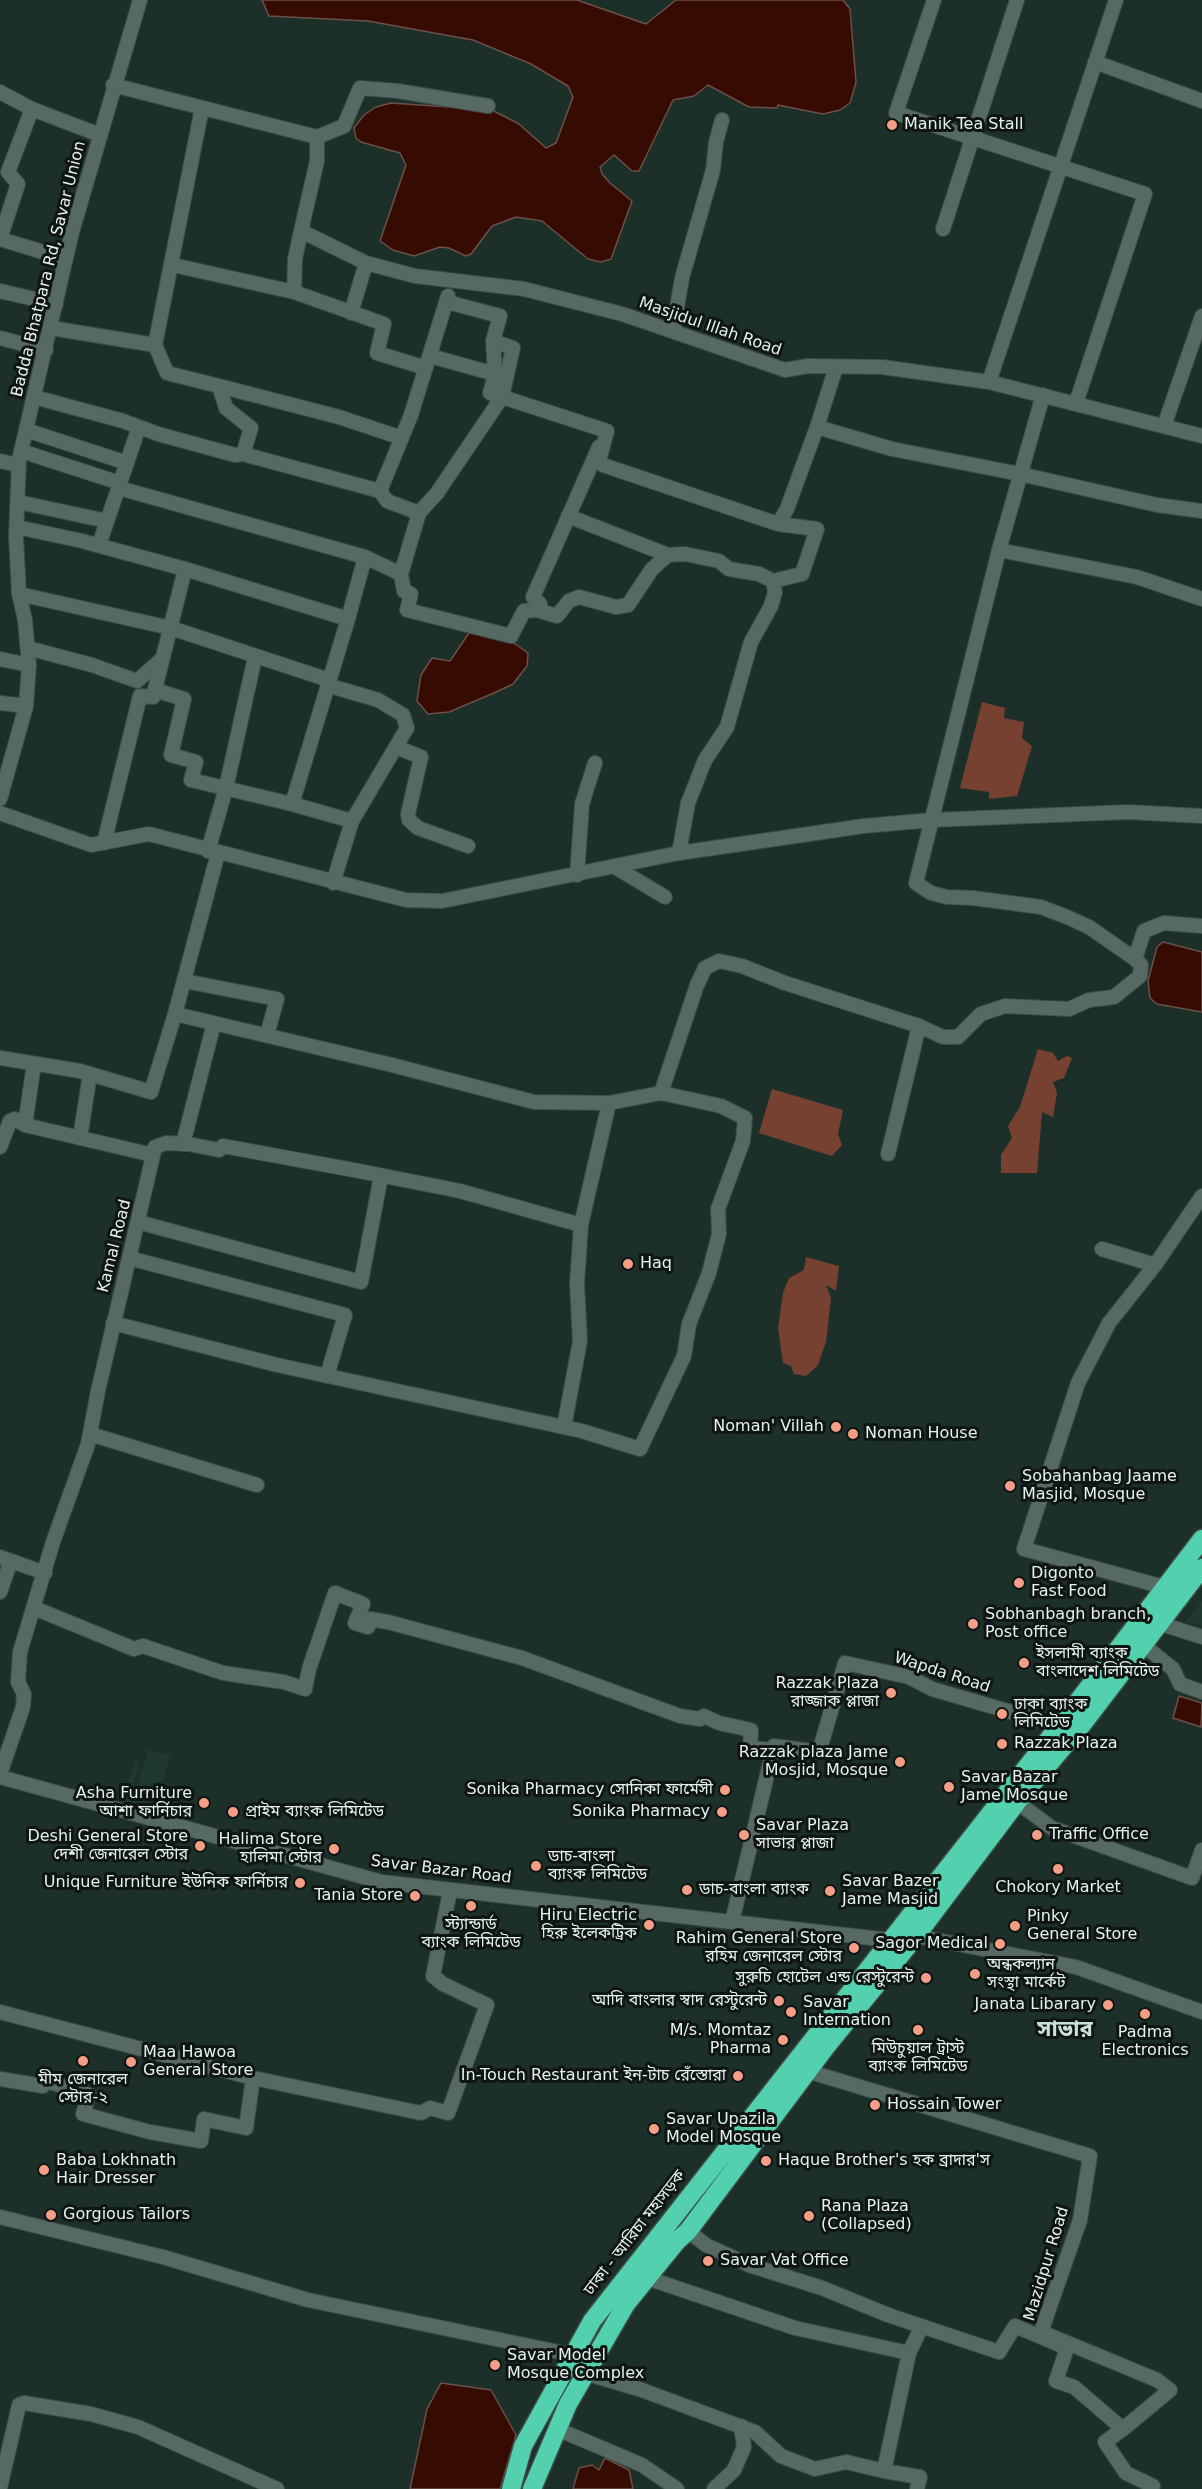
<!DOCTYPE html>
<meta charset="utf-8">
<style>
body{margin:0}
canvas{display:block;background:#1d2f29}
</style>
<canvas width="1202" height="2489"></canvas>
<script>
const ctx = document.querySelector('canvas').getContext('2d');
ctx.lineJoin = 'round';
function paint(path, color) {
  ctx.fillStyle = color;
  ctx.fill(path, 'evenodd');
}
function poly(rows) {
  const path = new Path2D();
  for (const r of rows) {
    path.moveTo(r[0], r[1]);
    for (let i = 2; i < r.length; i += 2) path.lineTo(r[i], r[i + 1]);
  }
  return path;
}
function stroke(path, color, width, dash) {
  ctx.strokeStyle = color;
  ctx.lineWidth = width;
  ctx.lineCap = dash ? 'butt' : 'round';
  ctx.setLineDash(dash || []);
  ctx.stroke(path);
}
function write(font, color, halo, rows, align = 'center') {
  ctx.font = font + ' "DejaVu Sans","Noto Sans Bengali",sans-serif';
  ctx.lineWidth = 6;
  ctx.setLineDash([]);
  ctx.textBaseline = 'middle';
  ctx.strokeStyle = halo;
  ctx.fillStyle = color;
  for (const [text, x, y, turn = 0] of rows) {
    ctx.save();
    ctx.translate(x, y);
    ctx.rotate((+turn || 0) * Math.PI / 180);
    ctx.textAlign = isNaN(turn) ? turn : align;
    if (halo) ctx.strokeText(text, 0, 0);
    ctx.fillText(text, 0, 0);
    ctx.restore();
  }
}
const built = poly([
 [1202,1601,1202,1625,1185,1622],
 [148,1749,171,1756,159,1793,138,1786],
 [135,1761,140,1763,133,1783,135,1787,132,1797,159,1804,161,1797,175,1802,170,1820,120,1804],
 [138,1788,158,1795,157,1801,136,1795]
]);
const green = poly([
 [982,702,1005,708,1004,718,1024,722,1022,738,1032,746,1017,796,989,799,989,792,960,788],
 [1038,1049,1053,1053,1058,1061,1067,1056,1072,1058,1064,1078,1053,1082,1057,1093,1053,1117,1042,1112,1037,1173,1001,1173,1001,1155,1012,1138,1008,1126,1020,1107],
 [772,1089,843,1110,838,1134,842,1145,832,1156,759,1133],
 [806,1257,839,1266,836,1291,826,1285,831,1298,826,1342,818,1365,806,1376,794,1374,791,1366,783,1363,778,1328,783,1293,789,1278,804,1270]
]);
const water = poly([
 [262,0,577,0,646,24,676,0,843,0,850,9,856,82,850,103,840,110,823,114,778,105,777,108,749,107,708,85,694,96,673,100,639,171,632,171,614,155,600,167,602,174,610,183,632,201,611,259,601,262,588,259,542,221,516,217,492,226,471,254,466,256,449,248,440,247,414,256,393,250,380,241,406,165,400,153,361,142,356,138,354,128,364,115,376,107,391,103,492,110,519,124,546,148,556,143,573,97,568,86,531,64,473,40,368,21,269,16,262,0],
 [469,633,483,633,511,641,528,653,527,666,513,684,494,693,449,712,428,714,417,701,421,675,432,658,450,661,469,633],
 [1163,942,1202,952,1202,1012,1157,1004,1150,998,1148,981,1157,947,1163,942],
 [1179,1696,1202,1703,1201,1727,1173,1718,1179,1696],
 [441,2383,491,2390,516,2435,500,2489,410,2489,427,2409,441,2383],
 [605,2458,629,2470,633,2489,573,2489,579,2468,592,2465,599,2470,605,2458]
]);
const minor = poly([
 [934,0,896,113,1145,194,1076,403],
 [1095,62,1202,101],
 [113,85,317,137,344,126,360,88,398,91,488,106],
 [0,92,32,109,100,135],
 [32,109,8,172,18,184,0,239,66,259],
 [317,137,317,161,301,231,366,263,415,276,524,289,622,314,785,370,808,366,882,367,989,382,1202,436],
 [943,229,1017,0],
 [173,265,294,292,295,259,301,231],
 [0,291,56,304],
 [294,292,384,324,377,353,426,368],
 [351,313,366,263],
 [51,328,155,345,167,373,219,386,226,408,251,428,243,454,380,491,411,415,448,296],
 [673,331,682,278,713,170,716,142,722,120],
 [0,338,46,350],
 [155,345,202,108],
 [430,356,495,374,493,341,500,316,447,302],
 [495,374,490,393,607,431,599,461,603,465,778,524,787,509,817,427,836,367],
 [989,382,1116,0],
 [219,386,339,417,402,438],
 [34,397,123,421,158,434,235,455,243,454],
 [1164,426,1202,316],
 [817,427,892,449,1020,474,1157,505,1202,511],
 [26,430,127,463],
 [21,451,120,483],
 [0,461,18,465],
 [119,488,365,557,348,619],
 [380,491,387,501,419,513,401,574,404,591,411,594,407,610,511,636,524,611,537,610,557,616,569,601,579,597,616,607,628,605,652,569,668,555,685,554,719,561,729,569,759,574,773,581,775,592,771,606,751,642,727,727,705,760,688,803,679,853],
 [18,502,107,521],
 [419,513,437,493,502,397,513,348,493,341],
 [568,516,668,555],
 [17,527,82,541,185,569,348,619,292,804,352,821,333,883],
 [99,545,139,427],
 [999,550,1137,577,1202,599],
 [365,557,401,574],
 [773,581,802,574,817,529,778,524],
 [19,594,171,628,329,680],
 [537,610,540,604,533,597,599,447],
 [28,648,92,665,137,681,162,659],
 [0,659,29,665],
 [327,685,378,700,403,715,407,728,352,821],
 [155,690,184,699,171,755,196,762,191,780,292,804],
 [0,703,26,706],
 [396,747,421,757,408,814,409,820,418,828,468,846],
 [0,799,26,706,29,665,25,620,19,594,16,537,19,460,72,232,140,0],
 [0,813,91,845,149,834,406,900,442,901,679,853,864,826,932,820,1128,812,1202,816],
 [104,843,140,696,153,697,185,569],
 [208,851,226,788,255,657],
 [615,867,665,897],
 [577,875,582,804,595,763],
 [1135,959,1144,931,1164,923,1202,926],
 [184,981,277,999,267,1035],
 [175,1014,218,853],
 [0,1058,80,1071,151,1092,175,1014,392,1065,534,1102,609,1103],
 [34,1064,25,1125,153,1155],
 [80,1138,90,1074],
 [183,1144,214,1023],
 [0,1147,10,1121,15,1119,25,1125],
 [888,1154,919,1026],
 [138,1222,361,1282,381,1176],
 [1102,1249,1155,1265],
 [129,1258,345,1315,327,1376],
 [113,1323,277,1365,582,1431,640,1449,684,1356,689,1324,709,1273,719,1234,718,1209,743,1141,745,1118,721,1106,661,1093],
 [564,1427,580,1341,577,1284,581,1225,609,1103,661,1093,697,985,705,968,719,961,742,966,785,983,919,1026,943,1037,958,1037,981,1014,1005,1006,1069,1009,1089,1000,1114,997,1140,976,1141,965,1135,959,1089,927,1067,917,1041,907,973,898,947,897,931,893,916,883,999,550,1043,395],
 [90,1434,257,1485],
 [0,1557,45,1573],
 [1164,1587,1024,1549,1078,1383,1109,1323,1155,1265,1202,1196],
 [0,1592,11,1561],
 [34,1608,134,1649,143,1646,223,1673,284,1682,305,1689,309,1669,335,1593,363,1604,355,1623,368,1627,370,1619,388,1622,522,1658,680,1716,700,1719,704,1716,719,1723,751,1730,750,1748,773,1750],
 [1158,1623,1202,1637],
 [1142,1644,1173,1669,1180,1684,1202,1692],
 [0,1774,23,1707,24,1694,18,1682,20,1652,53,1542,88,1444,98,1391,155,1147,166,1143,188,1144,219,1150,223,1146,359,1171,460,1191,581,1225],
 [0,1777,382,1882,889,1940],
 [1017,1802,1052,1828,1192,1878,1202,1850],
 [732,1922,774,1746,819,1752,845,1663,909,1677,932,1689,1059,1726],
 [916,1936,1076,1967,1202,2012],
 [0,2012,253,2078,421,2113,430,2108,448,2113,487,2005,443,1984,433,1976,450,1891],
 [807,2071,1090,2156,1080,2220,1041,2332,1157,2380,1170,2390,1123,2429],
 [0,2079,43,2086,44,2080,89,2095,83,2114,150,2132,201,2141,204,2119,246,2128,253,2078],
 [0,2217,163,2257,308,2300,573,2355],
 [688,2231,706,2245,749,2265,822,2288,888,2315,999,2352,1015,2326,1067,2348,1056,2381,1074,2387,1123,2429,1105,2442,1126,2473,1153,2486,1152,2489],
 [647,2278,795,2328,909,2353],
 [585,2373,642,2390,755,2432,781,2456,815,2469,846,2462,884,2471,909,2353,922,2326],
 [557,2429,642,2465,677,2489],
 [884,2471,920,2477,917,2489],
 [0,2488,19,2405,24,2403,91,2414,138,2427,277,2489],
 [714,2489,734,2470,744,2447,741,2426]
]);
const highway = poly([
 [511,2489,523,2446,592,2321,1059,1726,1202,1539],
 [532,2489,568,2404,626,2304,677,2241,688,2231,825,2048,916,1936,1017,1802,1081,1726,1202,1568]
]);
const markers = [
 [892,125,6,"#f49e87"],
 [628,1264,6,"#f49e87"],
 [836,1427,6,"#f49e87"],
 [853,1434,6,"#f49e87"],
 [1010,1486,6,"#f49e87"],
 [1019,1583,6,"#f49e87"],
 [973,1624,6,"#f49e87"],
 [1024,1663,6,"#f49e87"],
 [891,1693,6,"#f49e87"],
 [1002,1714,6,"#f49e87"],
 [1002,1744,6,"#f49e87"],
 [900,1762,6,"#f49e87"],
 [949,1787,6,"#f49e87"],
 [725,1790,6,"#f49e87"],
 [204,1803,6,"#f49e87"],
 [233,1812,6,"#f49e87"],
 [722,1812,6,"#f49e87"],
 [744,1835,6,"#f49e87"],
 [1037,1835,6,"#f49e87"],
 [200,1846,6,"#f49e87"],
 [334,1849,6,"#f49e87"],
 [536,1866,6,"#f49e87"],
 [1058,1869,6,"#f49e87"],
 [300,1883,6,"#f49e87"],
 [687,1890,6,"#f49e87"],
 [830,1891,6,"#f49e87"],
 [415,1896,6,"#f49e87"],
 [471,1906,6,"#f49e87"],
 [649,1925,6,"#f49e87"],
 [1015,1926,6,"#f49e87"],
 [1000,1944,6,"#f49e87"],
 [854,1948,6,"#f49e87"],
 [975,1974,6,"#f49e87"],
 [926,1978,6,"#f49e87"],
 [779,2001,6,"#f49e87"],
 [1108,2005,6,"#f49e87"],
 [791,2012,6,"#f49e87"],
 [1145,2014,6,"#f49e87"],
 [918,2030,6,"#f49e87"],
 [783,2040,6,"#f49e87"],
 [83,2061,6,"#f49e87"],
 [131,2062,6,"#f49e87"],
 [738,2076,6,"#f49e87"],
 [875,2105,6,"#f49e87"],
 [654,2129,6,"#f49e87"],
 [766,2161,6,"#f49e87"],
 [44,2170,6,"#f49e87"],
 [51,2215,6,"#f49e87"],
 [809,2216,6,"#f49e87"],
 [708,2261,6,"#f49e87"],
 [495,2365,6,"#f49e87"]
];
const poiNames = [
 ["Manik Tea Stall",904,125],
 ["Haq",640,1264],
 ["Noman' Villah",824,1427,"right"],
 ["Noman House",865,1434],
 ["Sobahanbag Jaame",1022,1477],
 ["Masjid, Mosque",1022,1495],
 ["Digonto",1031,1574],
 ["Fast Food",1031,1592],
 ["Sobhanbagh branch,",985,1615],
 ["Post office",985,1633],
 ["ইসলামী ব্যাংক",1036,1654],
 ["বাংলাদেশ লিমিটেড",1036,1672],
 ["Razzak Plaza",879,1684,"right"],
 ["রাজ্জাক প্লাজা",879,1702,"right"],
 ["ঢাকা ব্যাংক",1014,1705],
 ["লিমিটেড",1014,1723],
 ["Razzak Plaza",1014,1744],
 ["Razzak plaza Jame",888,1753,"right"],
 ["Mosjid, Mosque",888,1771,"right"],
 ["Savar Bazar",961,1778],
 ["Jame Mosque",961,1796],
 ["Sonika Pharmacy সোনিকা ফার্মেসী",713,1790,"right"],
 ["Asha Furniture",192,1794,"right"],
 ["আশা ফার্নিচার",192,1812,"right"],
 ["প্রাইম ব্যাংক লিমিটেড",245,1812],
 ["Sonika Pharmacy",710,1812,"right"],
 ["Savar Plaza",756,1826],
 ["সাভার প্লাজা",756,1844],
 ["Traffic Office",1049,1835],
 ["Deshi General Store",188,1837,"right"],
 ["দেশী জেনারেল স্টোর",188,1855,"right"],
 ["Halima Store",322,1840,"right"],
 ["হালিমা স্টোর",322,1858,"right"],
 ["ডাচ-বাংলা",548,1857],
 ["ব্যাংক লিমিটেড",548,1875],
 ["Savar Bazer",842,1882],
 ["Jame Masjid",842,1900],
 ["Unique Furniture ইউনিক ফার্নিচার",288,1883,"right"],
 ["Chokory Market",1058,1888,"center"],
 ["ডাচ-বাংলা ব্যাংক",699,1890],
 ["Tania Store",403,1896,"right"],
 ["Hiru Electric",637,1916,"right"],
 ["হিরু ইলেকট্রিক",637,1934,"right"],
 ["Pinky",1027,1917],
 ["General Store",1027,1935],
 ["স্ট্যান্ডার্ড",471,1925,"center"],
 ["ব্যাংক লিমিটেড",471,1943,"center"],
 ["Rahim General Store",842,1939,"right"],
 ["রহিম জেনারেল স্টোর",842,1957,"right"],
 ["Sagor Medical",988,1944,"right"],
 ["অন্ধকল্যান",987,1965],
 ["সংস্থা মার্কেট",987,1983],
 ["সুরুচি হোটেল এন্ড রেস্টুরেন্ট",914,1978,"right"],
 ["আদি বাংলার স্বাদ রেস্টুরেন্ট",767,2001,"right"],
 ["Savar",803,2003],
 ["Internation",803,2021],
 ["Janata Libarary",1096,2005,"right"],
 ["M/s. Momtaz",771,2031,"right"],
 ["Pharma",771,2049,"right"],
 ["Padma",1145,2033,"center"],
 ["Electronics",1145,2051,"center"],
 ["মিউচুয়াল ট্রাস্ট",918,2049,"center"],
 ["ব্যাংক লিমিটেড",918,2067,"center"],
 ["Maa Hawoa",143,2053],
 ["General Store",143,2071],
 ["In-Touch Restaurant ইন-টাচ রেঁস্তোরা",726,2076,"right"],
 ["মীম জেনারেল",83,2080,"center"],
 ["স্টোর-২",83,2098,"center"],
 ["Hossain Tower",887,2105],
 ["Savar Upazila",666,2120],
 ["Model Mosque",666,2138],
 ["Baba Lokhnath",56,2161],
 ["Hair Dresser",56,2179],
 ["Haque Brother's হক ব্রাদার'স",778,2161],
 ["Rana Plaza",821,2207],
 ["(Collapsed)",821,2225],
 ["Gorgious Tailors",63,2215],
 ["Savar Vat Office",720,2261],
 ["Savar Model",507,2356],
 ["Mosque Complex",507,2374]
];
const streetNames = [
 ["Badda Bhatpara Rd, Savar Union",49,269,-76],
 ["Masjidul Illah Road",710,327,19],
 ["Kamal Road",115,1246,-76],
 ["Wapda Road",942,1673,18],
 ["Savar Bazar Road",441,1870,7],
 ["ঢাকা - আরিচা মহাসড়ক",635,2233,-52],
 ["Mazidpur Road",1047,2264,-73]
];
const districtNames = [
 ["সাভার",1065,2030]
];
paint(built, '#1f3931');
paint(green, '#774132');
paint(water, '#360b02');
stroke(water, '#6b5048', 1.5);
stroke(minor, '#3c4b47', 16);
stroke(highway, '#3c4b47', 21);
stroke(minor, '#566a63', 14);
stroke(highway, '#53d1ae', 18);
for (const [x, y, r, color] of markers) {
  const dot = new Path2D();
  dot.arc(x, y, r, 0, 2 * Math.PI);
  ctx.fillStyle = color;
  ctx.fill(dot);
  stroke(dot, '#0e1513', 2);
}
write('16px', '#e6f1ed', '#0e1513', poiNames, 'left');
write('16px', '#e6f1ed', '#0e1513', streetNames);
write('bold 22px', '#cae0d8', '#0e1513', districtNames);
</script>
